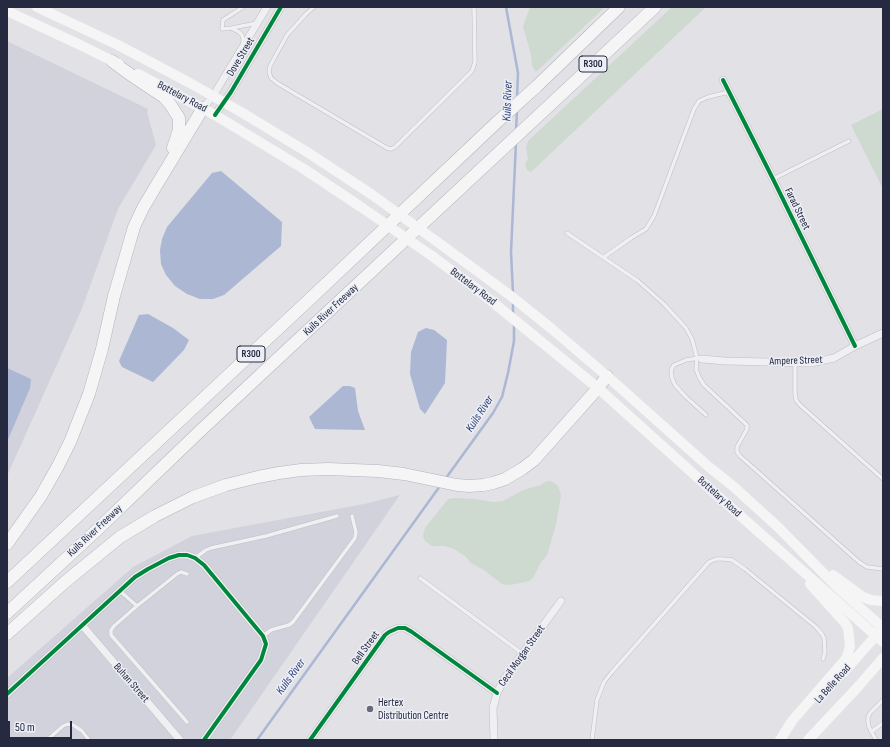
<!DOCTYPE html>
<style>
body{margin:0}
#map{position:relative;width:890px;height:747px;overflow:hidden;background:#e1e1e6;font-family:"Sofia Sans Condensed",sans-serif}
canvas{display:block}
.frame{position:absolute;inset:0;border:8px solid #262a41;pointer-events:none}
.scale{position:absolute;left:8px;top:721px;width:64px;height:18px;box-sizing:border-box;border:2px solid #262a41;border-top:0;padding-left:5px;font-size:12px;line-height:14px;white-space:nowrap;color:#262a41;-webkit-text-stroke:3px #edeff6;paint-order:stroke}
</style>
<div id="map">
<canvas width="890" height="747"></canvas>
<div class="frame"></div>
<div class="scale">50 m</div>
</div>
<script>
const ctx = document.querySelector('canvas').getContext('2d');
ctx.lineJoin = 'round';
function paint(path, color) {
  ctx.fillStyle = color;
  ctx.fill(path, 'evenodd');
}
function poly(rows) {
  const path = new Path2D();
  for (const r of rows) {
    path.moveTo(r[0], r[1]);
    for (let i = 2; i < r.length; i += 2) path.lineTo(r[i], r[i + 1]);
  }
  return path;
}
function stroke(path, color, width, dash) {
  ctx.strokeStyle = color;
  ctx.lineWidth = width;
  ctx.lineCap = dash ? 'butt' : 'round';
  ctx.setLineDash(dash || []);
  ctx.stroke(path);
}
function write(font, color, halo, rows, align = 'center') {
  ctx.font = font + ' "Sofia Sans Condensed",sans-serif';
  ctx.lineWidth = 3;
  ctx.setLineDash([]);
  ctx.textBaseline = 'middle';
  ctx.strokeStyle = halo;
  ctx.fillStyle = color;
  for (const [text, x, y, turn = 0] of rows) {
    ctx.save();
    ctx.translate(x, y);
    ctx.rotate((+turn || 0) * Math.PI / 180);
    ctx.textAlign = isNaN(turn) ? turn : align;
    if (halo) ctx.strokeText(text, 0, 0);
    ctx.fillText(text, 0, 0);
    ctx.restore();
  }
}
const built = poly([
 [7,41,148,109,147,112,156,145,118,209,81,311,7,476],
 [400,495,230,740,7,740,7,678,133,567,192,536,364,504]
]);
const green = poly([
 [530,7,605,7,536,72,532,66,531,54,523,27],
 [672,7,706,7,531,172,528,171,526,168,525,164,528,159,526,148,528,141],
 [883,109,883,189,851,125],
 [550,481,554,483,558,486,561,495,556,524,547,555,541,562,533,578,529,581,516,584,507,585,502,584,484,570,471,563,465,556,454,549,445,546,432,546,425,541,423,536,425,528,448,499,455,498,475,499,493,502,503,501,523,490,541,485,545,482]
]);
const water = poly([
 [221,171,282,222,281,246,224,295,213,299,200,299,187,294,175,286,166,275,161,264,160,250,162,239,167,227,212,173],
 [148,314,173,328,189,340,184,350,153,382,122,367,119,361,139,315],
 [426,328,434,330,447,340,445,383,425,414,420,409,410,374,411,352,418,332],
 [7,368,31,379,30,388,7,442],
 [343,386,350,386,355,388,358,411,365,430,315,429,309,417]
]);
const stream = poly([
 [506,7,518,73,517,98],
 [516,131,517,111],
 [513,293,511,252,516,142],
 [513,302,513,315],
 [446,478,493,413,502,397,508,373,514,341,514,322],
 [257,740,440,486]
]);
const lane = poly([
 [243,7,223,20,222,29,232,28,257,23],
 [314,7,306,14,287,35,270,66,269,72,271,78,277,83,387,148,391,149,395,147,472,71,475,62,474,7],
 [233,29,239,32,242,35,243,39,243,44],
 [773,179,849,141],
 [567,233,638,281,664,304,686,328,692,339,697,358,696,369,699,377,704,385,747,425,747,429,737,447,737,452,740,456,859,562,867,567,883,569],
 [604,257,631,238,646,229,654,216,694,109,699,101,708,97,729,92],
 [699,358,686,360,674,365,671,370,672,378,675,385,686,397,706,415],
 [795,363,795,393,796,400,800,405,883,479],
 [195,558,206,550,211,548,266,536,337,516],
 [420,578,523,654],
 [120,591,137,606,114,626,111,630,111,635,187,722],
 [137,606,177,574,181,572,187,574],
 [263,636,271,630,289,625,293,622,355,538,356,532,352,516],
 [871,732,883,723],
 [47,740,63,726,68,724,73,725,82,731,89,740],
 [592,740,597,700,604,682,612,672,709,562,716,559,724,559,732,560,745,569,816,627,822,634,824,638,825,652,823,659],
 [876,740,869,727,868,722,868,717,870,713,883,700]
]);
const street = poly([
 [723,80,773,179,855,346],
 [203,108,213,96,267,7],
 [215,115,231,92,281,7],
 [702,359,725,361,811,363,834,358,855,346,883,333],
 [82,625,180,740],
 [7,694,135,577,148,569,169,558,179,555,187,555,195,558,204,565,263,636,266,644,261,660,204,740],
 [310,740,385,635,389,632,398,628,405,628,412,632,497,693],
 [494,740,493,708,497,693,504,679,561,601]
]);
const secondary = poly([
 [37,7,118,45,190,83,241,112,307,152,371,194],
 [7,11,76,43,119,64],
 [138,74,215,115,304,169,358,205],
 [443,246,511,296,552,329,607,376,709,467,734,487,778,527,837,587,883,628],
 [432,256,474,287,598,388,718,496,883,642],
 [833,575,863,597,871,600,883,601],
 [843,673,880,631],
 [780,740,792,721,844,661,847,657,850,646,848,628,845,623,810,584],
 [808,740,856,689,883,658]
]);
const highway = poly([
 [112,61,128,73,164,97,170,104,179,118,179,130,173,148],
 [7,544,41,496,58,466,70,442,89,394,102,349,114,296,134,227,143,208,156,186,203,108],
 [7,582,311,298,495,124,537,86,619,7],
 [7,613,98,529,199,432,655,7],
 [7,634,65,582,120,537,155,516,193,497,226,485,258,477,279,473,301,470,328,469,378,471,404,474,457,485,469,486,483,485,493,483,505,479,522,469,534,460,598,388,607,376]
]);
const secondaryBridge = poly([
 [371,194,443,246],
 [358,205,432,256]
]);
const cycleway = poly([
 [723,80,773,179,855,346],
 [215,115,231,92,281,7],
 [7,694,135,577,148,569,169,558,179,555,187,555,195,558,204,565,263,636,266,644,261,660,204,740],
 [310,740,385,635,389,632,398,628,405,628,412,632,497,693]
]);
const markers = [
 [370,709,4,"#676a7b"]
];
const shields = [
 [593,64,28],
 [251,354,28]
];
const shieldNames = [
 ["R300",593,64],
 ["R300",251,354]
];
const streetNames = [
 ["Dove Street",241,57,-59],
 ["Bottelary Road",182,97,28],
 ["Farad Street",797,209,64],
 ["Bottelary Road",473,287,37],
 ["Kuils River Freeway",331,310,-43],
 ["Ampere Street",796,361,-2],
 ["Bottelary Road",719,497,42],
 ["Kuils River Freeway",95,531,-43],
 ["Bell Street",366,648,-54],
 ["Cecil Morgan Street",522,656,-55],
 ["Buhan Street",131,683,49],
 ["La Belle Road",833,684,-48]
];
const poiNames = [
 ["Hertex",378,703],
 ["Distribution Centre",378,716]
];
const waterNames = [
 ["Kuils River",508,101,-88],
 ["Kuils River",480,414,-57],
 ["Kuils River",291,677,-54]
];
paint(built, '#d1d2dc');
paint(green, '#ced9d0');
paint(water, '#acb7d4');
stroke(stream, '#acb7d4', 2.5);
stroke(lane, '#bebec4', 4.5);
stroke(street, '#bebec4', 8);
stroke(highway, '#b3b4bb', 13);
stroke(lane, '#f0f0f3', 3.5);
stroke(street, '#f0f0f3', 7);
stroke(secondary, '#f5f5f6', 10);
stroke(highway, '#f5f5f6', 12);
stroke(secondaryBridge, '#f5f5f6', 10);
stroke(cycleway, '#00873e', 4);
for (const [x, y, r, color] of markers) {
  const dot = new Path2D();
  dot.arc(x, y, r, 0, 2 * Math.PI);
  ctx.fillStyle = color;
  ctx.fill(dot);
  stroke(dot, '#edeff6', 1.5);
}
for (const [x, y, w] of shields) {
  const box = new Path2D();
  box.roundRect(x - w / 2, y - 8, w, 16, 3);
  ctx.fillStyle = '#edeff6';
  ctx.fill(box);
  stroke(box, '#262a41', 1);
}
write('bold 10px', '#262a41', null, shieldNames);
write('11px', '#262a41', '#edeff6', streetNames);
write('11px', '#262a41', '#edeff6', poiNames, 'left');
write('italic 12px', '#2d3f78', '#edeff6', waterNames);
</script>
